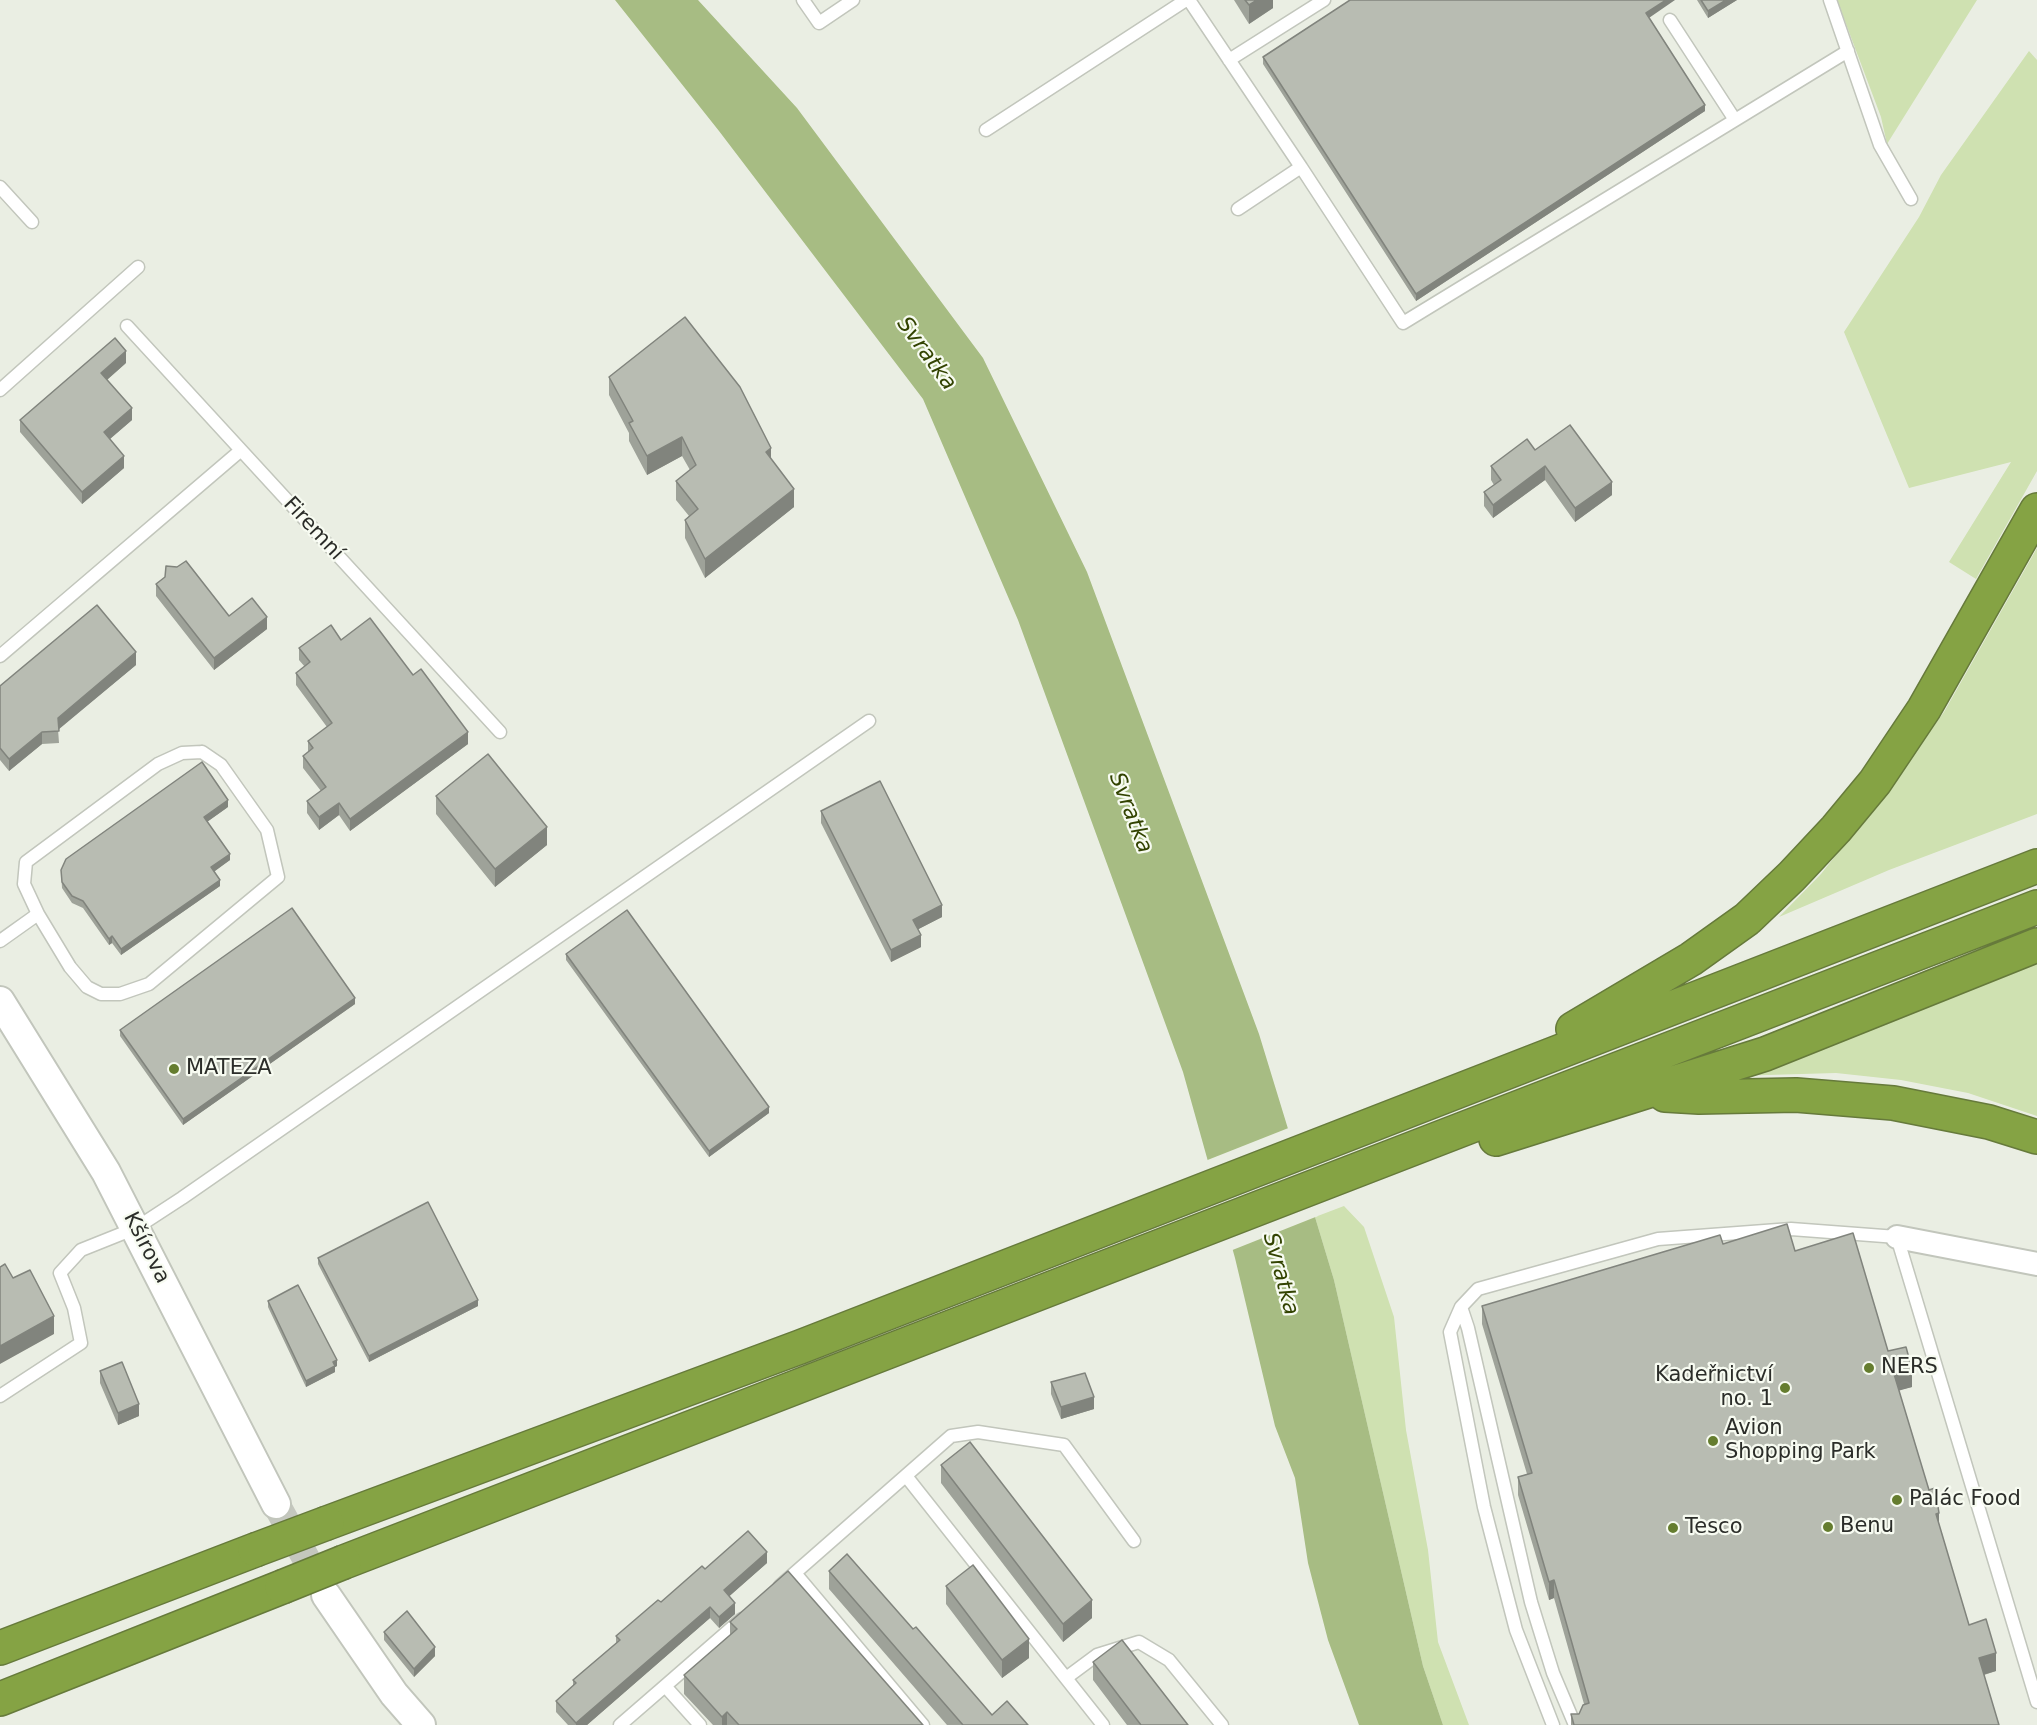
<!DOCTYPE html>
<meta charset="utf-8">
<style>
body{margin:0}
canvas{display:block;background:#eaeee3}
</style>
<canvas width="2037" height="1725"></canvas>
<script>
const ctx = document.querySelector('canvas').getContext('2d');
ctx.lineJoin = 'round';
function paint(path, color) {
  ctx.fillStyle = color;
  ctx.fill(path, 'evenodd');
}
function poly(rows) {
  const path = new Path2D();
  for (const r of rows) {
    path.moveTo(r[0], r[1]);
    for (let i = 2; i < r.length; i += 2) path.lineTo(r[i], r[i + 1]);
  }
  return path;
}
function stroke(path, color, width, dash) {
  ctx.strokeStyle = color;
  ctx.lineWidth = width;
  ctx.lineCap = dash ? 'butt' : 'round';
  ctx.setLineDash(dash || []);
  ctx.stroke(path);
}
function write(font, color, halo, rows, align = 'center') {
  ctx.font = font + ' "DejaVu Sans",sans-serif';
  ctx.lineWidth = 4.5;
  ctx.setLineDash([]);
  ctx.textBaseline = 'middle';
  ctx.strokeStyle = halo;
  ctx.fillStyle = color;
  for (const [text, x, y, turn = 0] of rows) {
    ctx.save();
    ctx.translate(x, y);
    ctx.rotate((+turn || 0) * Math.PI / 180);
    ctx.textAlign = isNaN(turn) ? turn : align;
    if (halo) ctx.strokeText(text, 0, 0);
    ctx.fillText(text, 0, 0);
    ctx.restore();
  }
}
const green = poly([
 [1837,0,1977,0,1887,144,1881,117],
 [2029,51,2037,60,2037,471,1976,579,1949,562,2011,462,1909,488,1844,332,1919,217,1941,175],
 [2037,548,2037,814,1889,870,1779,917,1821,874,1882,797,1944,712],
 [2037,959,2037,1116,1968,1093,1901,1080,1836,1073,1733,1076],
 [1344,1206,1364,1227,1394,1317,1406,1430,1428,1550,1438,1642,1469,1725,1443,1725,1423,1666,1334,1280,1315,1217]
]);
const water = poly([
 [615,0,698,0,797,108,983,358,1087,572,1259,1034,1315,1217,1334,1280,1423,1666,1443,1725,1359,1725,1328,1640,1308,1563,1295,1478,1275,1426,1235,1258,1183,1072,1018,620,923,399,719,131]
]);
const pier = poly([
 [1291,1127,1318,1216,1230,1251,1205,1161]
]);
const tertiaryTunnel = poly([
 [276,1504,325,1593]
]);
const service = poly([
 [803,0,819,23,853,0],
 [1189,0,1301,167,1238,209],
 [1830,0,1880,145,1911,199],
 [1670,20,1735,120],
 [1229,60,1324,0],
 [986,130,1186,0],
 [1301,167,1403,323,1848,51],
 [0,187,32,222],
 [127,326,500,732],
 [0,390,138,267],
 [0,656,240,451],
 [202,752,221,765,267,830,278,877,149,984,120,994,101,994,87,987,70,967,38,914,24,884,26,862,158,764,182,753,202,752],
 [0,941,38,914],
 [1461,1307,1450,1332,1484,1507,1516,1630,1553,1725],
 [0,1396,81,1343,74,1308,60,1273,81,1250,136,1228,182,1198,869,721],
 [906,1476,1103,1725],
 [795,1573,923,1725],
 [780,1586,951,1436,978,1432,1064,1445,1134,1541],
 [1066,1678,1097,1655,1139,1642,1169,1660,1222,1725],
 [620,1725,665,1686],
 [700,1725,665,1686,742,1619],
 [1575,1725,1553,1673,1531,1602,1468,1328,1461,1307,1478,1289,1658,1239,1791,1229,1897,1237,2037,1702]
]);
const minor = poly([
 [1897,1237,2037,1264]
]);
const tertiary = poly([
 [0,1001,106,1172,276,1504],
 [326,1595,394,1694,421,1725]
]);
const motorway = poly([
 [1573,1029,1691,959,1747,919,1792,876,1836,829,1875,782,1924,709,2037,510],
 [1665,1095,1699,1097,1796,1095,1893,1103,1989,1122,2037,1137],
 [1496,1139,1765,1054,2037,945],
 [327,1523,800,1347,2037,866],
 [344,1562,2037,907],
 [0,1648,255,1550],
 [0,1699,282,1587]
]);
const motorwayBridge = poly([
 [255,1550,327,1523],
 [282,1587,344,1562]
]);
const wall = poly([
 [1234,0,1273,0,1273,8,1249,24],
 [1697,0,1737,0,1708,18],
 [1649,18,1705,111,1416,301,1263,64,1263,57],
 [126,363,107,380,132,420,110,439,124,468,82,504,20,432,20,420],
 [609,377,771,460,794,507,705,578,685,538,685,520,689,516,676,500,676,481,690,470,682,456,647,475,629,441,629,433,609,395],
 [1535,450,1612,495,1575,522,1545,480,1493,518,1484,506,1484,492,1494,485,1491,480,1491,466],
 [156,584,229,616,267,629,214,670,156,596],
 [341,640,413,675,468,744,350,831,339,815,319,830,307,813,307,801,321,791,303,768,303,756,308,752,308,741,327,727,296,685,296,673,305,667,299,660,299,648],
 [136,665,58,729,59,743,42,744,9,771,0,760,0,686],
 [436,796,547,845,495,887,436,814],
 [228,807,207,822,230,860,214,871,220,886,121,955,112,943,109,945,83,908,72,903,62,888,61,870],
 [821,811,942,917,918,929,921,947,891,962,821,823],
 [566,954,769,1113,709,1157,566,960],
 [355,1004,183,1125,120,1036,120,1030],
 [1723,1244,1795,1251,1888,1351,1912,1387,1899,1390,1969,1625,1996,1671,1984,1675,1999,1725,1571,1725,1571,1714,1579,1714,1584,1704,1554,1598,1549,1600,1518,1495,1518,1477,1527,1474,1482,1324,1482,1306],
 [318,1258,478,1306,369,1362,318,1264],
 [268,1301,337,1366,335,1367,335,1372,306,1387,268,1307],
 [100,1371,139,1416,118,1425,100,1383],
 [1051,1382,1094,1409,1061,1419,1051,1394],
 [941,1465,1092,1618,1063,1642,941,1483],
 [767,1563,729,1596,735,1614,719,1628,710,1618,587,1725,568,1725,556,1712,556,1701,573,1686,573,1680,616,1643,616,1636,705,1569],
 [829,1571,913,1629,992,1715,1028,1725,947,1725,829,1589],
 [946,1586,1029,1658,1002,1678,946,1604],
 [730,1622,923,1725,713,1725,684,1694,684,1675,730,1635],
 [384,1632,435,1656,414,1677,384,1640],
 [1093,1662,1188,1725,1127,1725,1093,1680]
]);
const shadedWall = poly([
 [1257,0,1273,0,1273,8,1249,24,1249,5],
 [1666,0,1675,0,1646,20,1646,13],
 [1726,0,1737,0,1708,18,1708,11],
 [1705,105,1705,111,1416,301,1416,294],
 [126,351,126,363,101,385,101,373],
 [132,408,132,420,104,444,104,432],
 [682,437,682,456,647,475,647,456],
 [771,448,771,466,766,452],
 [124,456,124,468,82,504,82,492],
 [1545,466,1545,480,1493,518,1493,505],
 [1612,482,1612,495,1575,522,1575,508],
 [794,489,794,507,705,578,705,559],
 [267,617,267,629,214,670,214,658],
 [136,652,136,665,58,730,58,718],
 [42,732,42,744,9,771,9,759],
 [468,732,468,744,350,831,350,819],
 [228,800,228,807,204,824,204,817],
 [339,803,339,815,319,830,319,817],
 [547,827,547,845,495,887,495,869],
 [230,854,230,860,211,874,211,867],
 [220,880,220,886,121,955,121,949],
 [942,905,942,917,913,932,913,920],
 [921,935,921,947,891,962,891,950],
 [112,936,112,943,109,945,109,939],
 [355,998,355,1004,183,1125,183,1119],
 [769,1107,769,1113,709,1157,709,1151],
 [478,1300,478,1306,369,1362,369,1356],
 [54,1316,54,1334,0,1364,0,1346],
 [337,1360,337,1366,335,1367,335,1372,306,1387,306,1381],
 [1912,1369,1912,1387,1894,1392,1894,1374],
 [1094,1397,1094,1409,1061,1419,1061,1407],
 [139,1404,139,1416,118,1425,118,1413],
 [1939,1513,1939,1531,1936,1514],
 [767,1552,767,1563,724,1601,724,1590],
 [1554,1580,1554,1598,1549,1600,1549,1582],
 [1092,1600,1092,1618,1063,1642,1063,1624],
 [735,1603,735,1614,719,1628,719,1617],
 [710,1607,710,1618,587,1725,576,1725,576,1723],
 [1029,1639,1029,1658,1002,1678,1002,1660],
 [435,1647,435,1656,414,1677,414,1669],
 [1996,1653,1996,1671,1979,1676,1979,1658],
 [727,1712,727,1725,722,1725,722,1717]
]);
const building = poly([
 [1245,0,1257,0,1249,5,1245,0],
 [1350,0,1666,0,1646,13,1705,105,1416,294,1263,57,1350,0],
 [1701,0,1726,0,1708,11,1701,0],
 [685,317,740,387,771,448,766,452,794,489,705,559,685,520,698,509,676,481,696,465,682,437,647,456,629,423,633,421,609,377,685,317],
 [115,338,126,351,101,373,132,408,104,432,124,456,82,492,20,420,115,338],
 [1570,425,1612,482,1575,508,1545,466,1493,505,1484,492,1501,480,1491,466,1527,439,1535,450,1570,425],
 [186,561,229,616,252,598,267,617,214,658,156,584,165,577,166,566,177,567,186,561],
 [97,605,136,652,58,718,59,731,42,732,9,759,0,748,0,686,97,605],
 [370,618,413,675,421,669,468,732,350,819,339,803,319,817,307,801,326,787,303,756,313,748,308,741,332,723,296,673,310,662,299,648,331,625,341,640,370,618],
 [488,754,547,827,495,869,436,796,488,754],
 [202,762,228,800,204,817,230,854,211,867,220,880,121,949,112,936,109,939,83,901,72,896,62,882,61,870,66,859,202,762],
 [880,781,942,905,913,920,921,935,891,950,821,811,880,781],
 [292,908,355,998,183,1119,120,1030,292,908],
 [627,910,769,1107,709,1151,566,954,627,910],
 [428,1202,478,1300,369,1356,318,1258,428,1202],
 [1787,1224,1795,1251,1853,1233,1888,1351,1906,1347,1912,1369,1894,1374,1929,1490,1935,1488,1939,1513,1936,1514,1969,1625,1986,1619,1996,1653,1979,1658,1999,1725,1574,1725,1571,1714,1579,1714,1583,1705,1589,1703,1554,1580,1549,1582,1518,1477,1532,1473,1482,1306,1720,1235,1723,1244,1787,1224],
 [5,1264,13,1278,30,1270,54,1316,0,1346,0,1267,5,1264],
 [298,1285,337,1360,333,1362,335,1366,306,1381,268,1301,298,1285],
 [122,1362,139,1404,118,1413,100,1371,122,1362],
 [1085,1373,1094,1397,1061,1407,1051,1382,1085,1373],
 [970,1442,1092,1600,1063,1624,941,1465,970,1442],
 [748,1531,767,1552,724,1590,735,1603,719,1617,710,1607,576,1723,556,1701,576,1683,573,1680,620,1640,616,1636,658,1600,661,1602,702,1566,705,1569,748,1531],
 [847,1554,913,1629,916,1627,992,1715,1007,1701,1028,1725,963,1725,829,1571,847,1554],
 [973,1565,1029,1639,1002,1660,946,1586,973,1565],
 [788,1571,923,1725,739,1725,727,1712,722,1717,684,1675,737,1629,730,1622,788,1571],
 [407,1611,435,1647,414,1669,384,1632,407,1611],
 [1122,1640,1188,1725,1141,1725,1093,1662,1122,1640]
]);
const markers = [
 [174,1069,6,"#657d2f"],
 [1869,1368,6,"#657d2f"],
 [1785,1388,6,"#657d2f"],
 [1713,1441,6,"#657d2f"],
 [1897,1500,6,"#657d2f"],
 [1828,1527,6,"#657d2f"],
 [1673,1528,6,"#657d2f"]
];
const streetNames = [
 ["Firemní",313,529,47],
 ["Kšírova",146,1248,63]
];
const poiNames = [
 ["MATEZA",186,1069],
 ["NERS",1881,1368],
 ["Kadeřnictví",1773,1376,"right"],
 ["no. 1",1773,1400,"right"],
 ["Avion",1725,1429],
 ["Shopping Park",1725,1453],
 ["Palác Food",1909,1500],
 ["Benu",1840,1527],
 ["Tesco",1685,1528]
];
const waterNames = [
 ["Svratka",926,354,54],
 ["Svratka",1130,813,69],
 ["Svratka",1280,1274,75]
];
paint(green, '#cfe1b1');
paint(water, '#a7bc83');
paint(pier, '#eaeee3');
stroke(tertiaryTunnel, '#c4c7be', 28, [28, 14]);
stroke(service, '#c2c6bc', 15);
stroke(minor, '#c2c6bc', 26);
stroke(tertiary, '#c2c6bc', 32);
stroke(motorway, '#667a3b', 36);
stroke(service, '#fff', 12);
stroke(minor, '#fff', 22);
stroke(tertiary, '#fff', 28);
stroke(motorway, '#85a344', 33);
stroke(motorwayBridge, '#667a3b', 36, []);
stroke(motorwayBridge, '#85a344', 33);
paint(wall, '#9ea299');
paint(shadedWall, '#81847d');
paint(building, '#b8bcb2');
stroke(building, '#81847d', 1.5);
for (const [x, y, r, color] of markers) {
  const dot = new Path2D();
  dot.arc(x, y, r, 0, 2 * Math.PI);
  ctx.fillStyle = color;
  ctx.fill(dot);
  stroke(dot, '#f7fbf1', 2);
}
write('21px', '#2b2d29', '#f7fbf1', streetNames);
write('21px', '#2b2d29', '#f7fbf1', poiNames, 'left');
write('italic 22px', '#324301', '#f7fbf1', waterNames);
</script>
